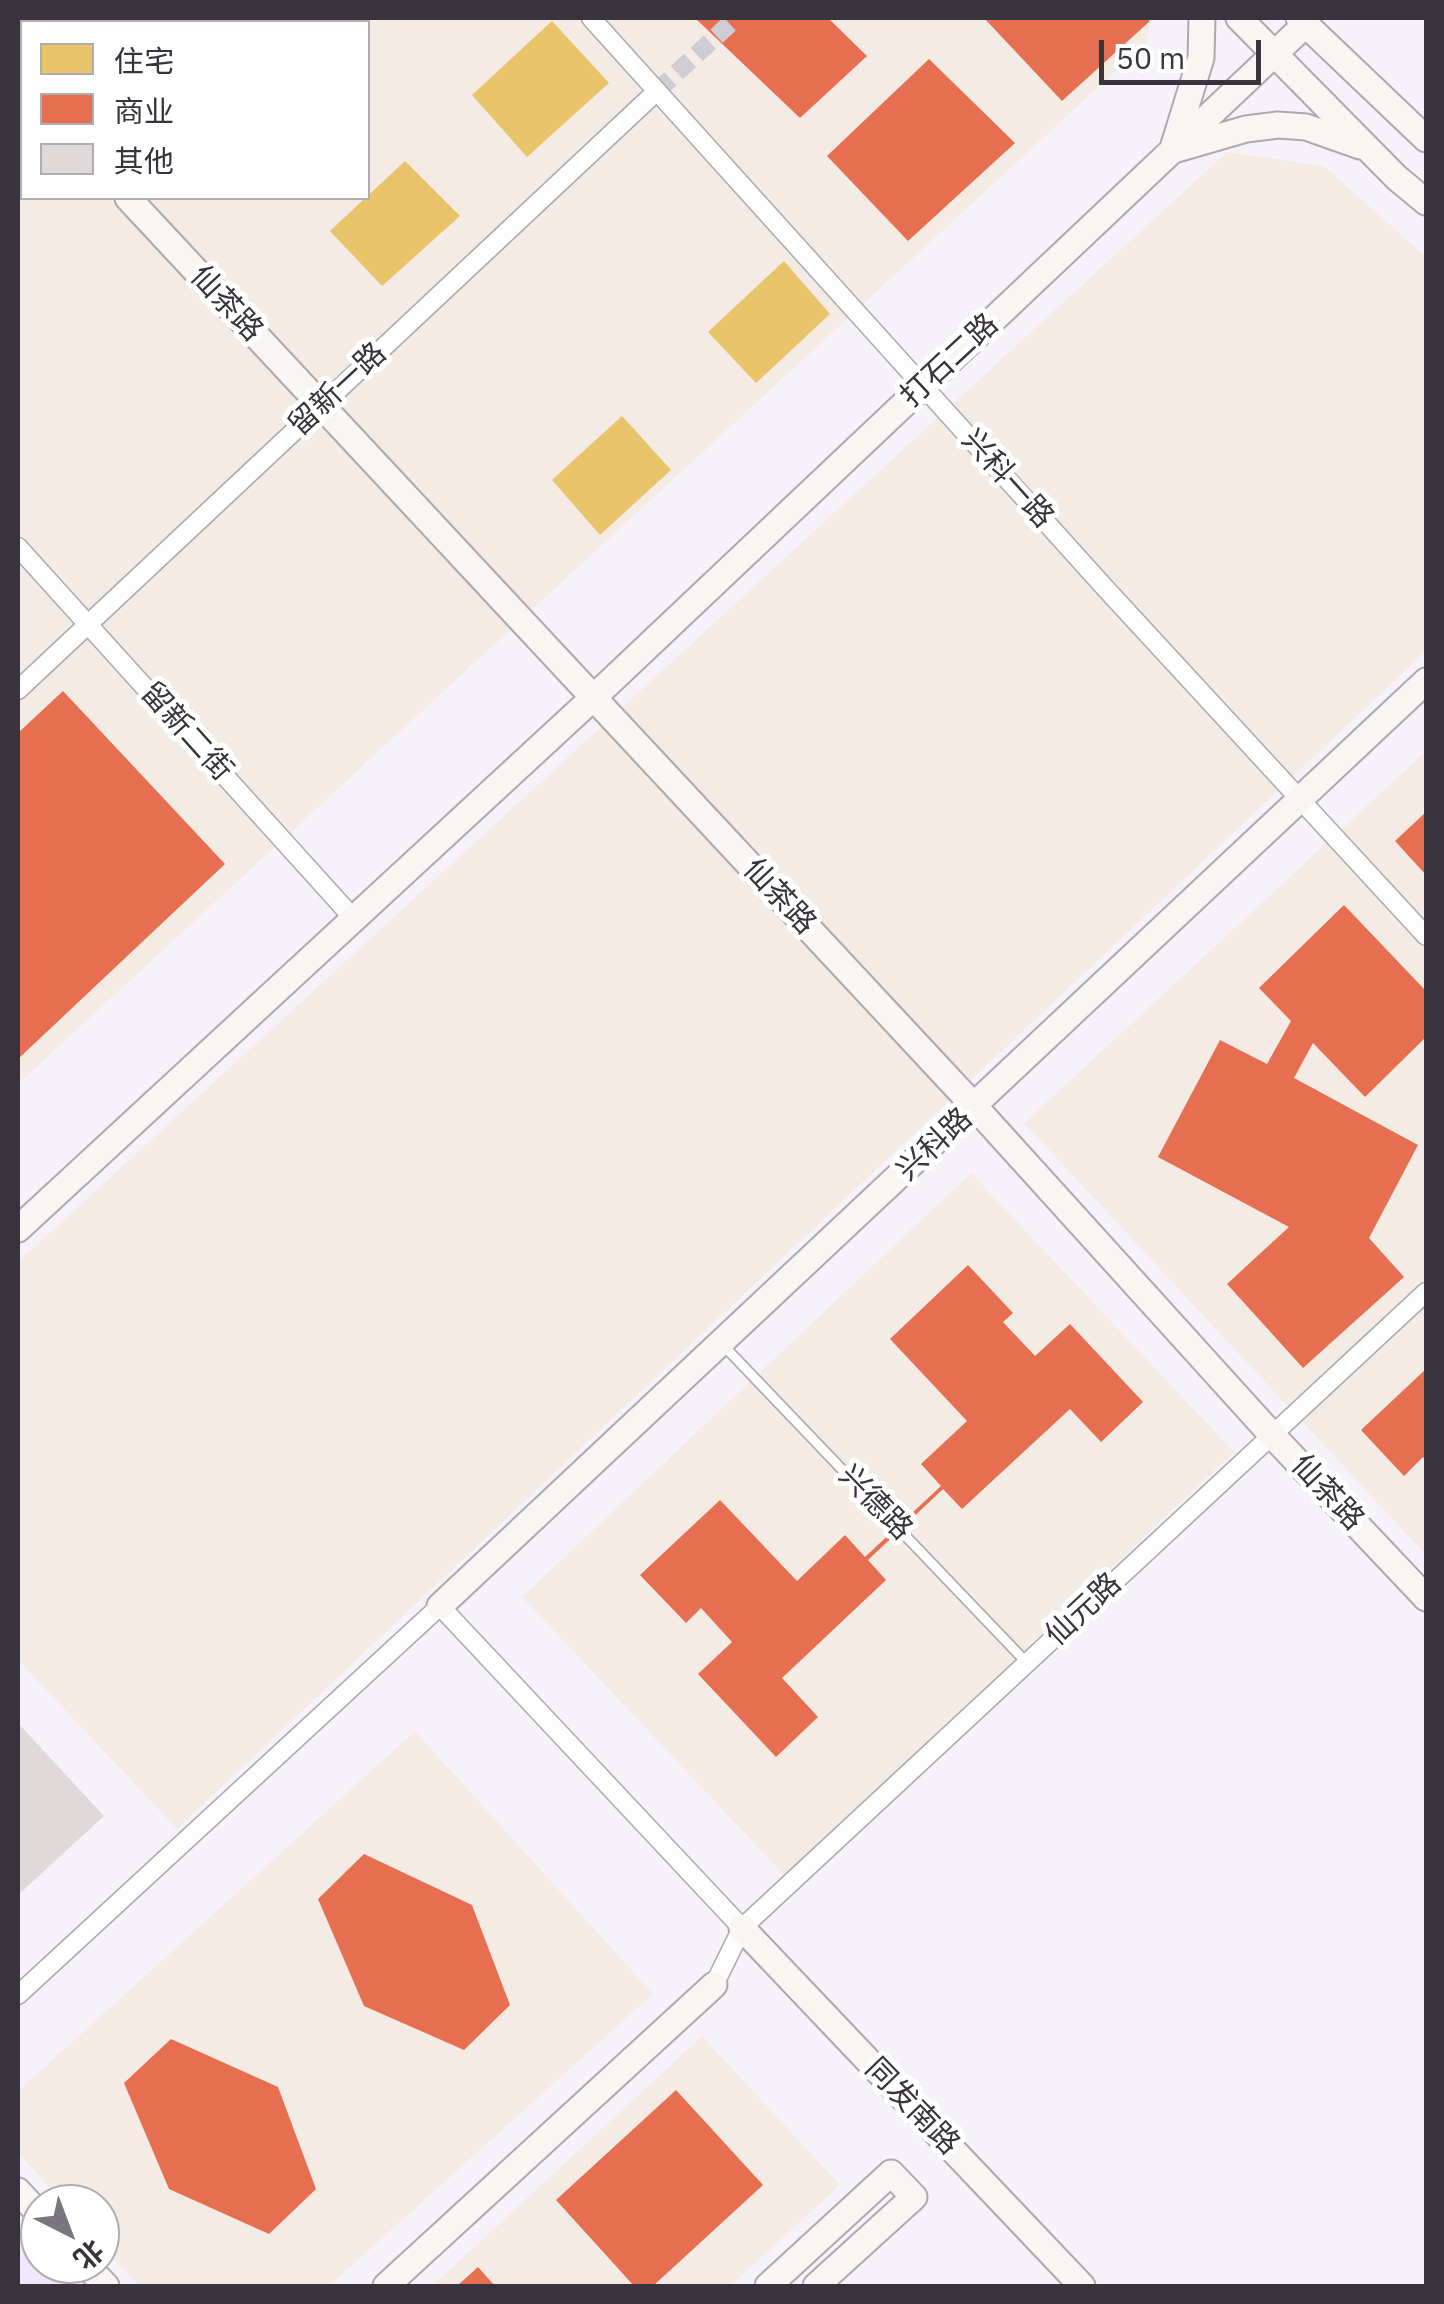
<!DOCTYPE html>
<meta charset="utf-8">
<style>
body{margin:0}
#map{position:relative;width:1444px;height:2304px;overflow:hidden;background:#f6f2fa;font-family:"IBM Plex Sans","Noto Sans SC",sans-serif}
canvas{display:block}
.frame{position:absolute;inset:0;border:20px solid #38333d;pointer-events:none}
.legend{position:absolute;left:20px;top:20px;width:350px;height:180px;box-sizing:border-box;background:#fff;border:2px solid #afadb1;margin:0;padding:12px 18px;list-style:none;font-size:30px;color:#38333d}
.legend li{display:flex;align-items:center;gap:20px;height:50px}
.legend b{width:50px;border:2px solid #afadb1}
.north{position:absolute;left:20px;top:2184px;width:100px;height:100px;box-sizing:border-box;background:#fff;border:2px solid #afadb1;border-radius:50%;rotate:138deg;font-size:28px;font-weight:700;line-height:40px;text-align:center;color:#38333d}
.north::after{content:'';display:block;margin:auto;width:35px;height:45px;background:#7a767f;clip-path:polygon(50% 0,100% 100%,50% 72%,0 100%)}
.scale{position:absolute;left:1099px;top:40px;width:162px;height:45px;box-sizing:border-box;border:5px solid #38333d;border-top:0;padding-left:12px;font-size:30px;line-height:35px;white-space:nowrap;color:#38333d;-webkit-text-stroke:8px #fff;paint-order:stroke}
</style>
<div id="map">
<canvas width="1444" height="2304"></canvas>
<div class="frame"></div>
<ul class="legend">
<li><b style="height:28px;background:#e9c46a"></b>住宅</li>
<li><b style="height:28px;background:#e76f51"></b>商业</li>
<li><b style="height:28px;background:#dfd9da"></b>其他</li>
</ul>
<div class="north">北</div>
<div class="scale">50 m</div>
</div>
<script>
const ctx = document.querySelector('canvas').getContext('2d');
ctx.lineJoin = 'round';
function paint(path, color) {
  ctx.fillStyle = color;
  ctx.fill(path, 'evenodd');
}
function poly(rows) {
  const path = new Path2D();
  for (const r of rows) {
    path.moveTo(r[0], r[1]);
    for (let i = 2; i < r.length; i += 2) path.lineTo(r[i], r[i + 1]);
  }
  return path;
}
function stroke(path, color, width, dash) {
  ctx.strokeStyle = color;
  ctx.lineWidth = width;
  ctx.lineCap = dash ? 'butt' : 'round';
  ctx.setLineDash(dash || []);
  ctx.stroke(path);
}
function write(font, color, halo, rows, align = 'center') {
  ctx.font = font + ' "IBM Plex Sans","Noto Sans SC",sans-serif';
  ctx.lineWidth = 10;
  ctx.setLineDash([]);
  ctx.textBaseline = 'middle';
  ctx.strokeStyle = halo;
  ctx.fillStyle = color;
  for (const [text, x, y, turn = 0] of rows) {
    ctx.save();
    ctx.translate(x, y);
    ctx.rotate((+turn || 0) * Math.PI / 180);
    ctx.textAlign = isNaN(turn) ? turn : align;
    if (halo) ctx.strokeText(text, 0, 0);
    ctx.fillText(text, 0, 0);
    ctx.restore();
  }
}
const commercial = poly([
 [18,18,1151,18,1146,43,18,1084],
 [22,22,368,22,368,198,22,198],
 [1227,152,1324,166,1426,257,1426,651,177,1829,18,1660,18,1262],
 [1426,751,1426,1555,1024,1123],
 [971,1173,1234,1452,785,1876,522,1597],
 [415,1731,653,1994,329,2286,139,2286,100,2244,100,2204,64,2204,18,2152,18,2091],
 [702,2036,840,2185,730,2286,432,2286]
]);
const built = poly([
 [18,2222,40,2246,40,2264,57,2264,78,2286,18,2286]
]);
const homes = poly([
 [552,21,609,83,527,157,472,95],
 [405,161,460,216,382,286,330,231],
 [784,261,830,314,756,383,708,332],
 [622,416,671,470,600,535,552,480]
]);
const shops = poly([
 [72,18,194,18,199,22,77,22],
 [298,18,339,18,334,22,303,22],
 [695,18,828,18,867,56,800,118],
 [984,18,1147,18,1150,21,1062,101],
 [929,59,1015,143,908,241,827,156],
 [63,691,225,864,18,1059,18,733],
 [1426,812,1426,875,1395,841],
 [1344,905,1426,991,1426,1037,1365,1097,1313,1043,1294,1078,1418,1145,1369,1238,1404,1277,1303,1368,1227,1284,1289,1227,1158,1157,1220,1040,1267,1064,1291,1021,1259,988],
 [968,1265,1013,1313,1003,1322,1035,1356,1070,1324,1143,1402,1101,1442,1070,1409,962,1509,943,1489,868,1560,886,1580,782,1678,818,1717,776,1757,698,1674,732,1642,701,1608,686,1623,640,1575,720,1500,797,1581,845,1535,865,1557,941,1486,921,1464,967,1421,890,1339],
 [1426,1369,1426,1461,1423,1457,1404,1476,1361,1430],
 [364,1854,472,1905,510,2005,464,2050,364,2006,318,1899],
 [171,2039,278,2087,316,2189,269,2234,169,2189,124,2083],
 [676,2090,763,2185,653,2286,634,2286,556,2200],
 [478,2267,495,2286,457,2286]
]);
const building = poly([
 [18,1723,104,1816,18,1895]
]);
const streetTunnel = poly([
 [657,91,736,18]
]);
const lane = poly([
 [724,1346,1027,1663]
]);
const street = poly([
 [591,18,1107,590,1426,936],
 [18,547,354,919],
 [18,690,657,91],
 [714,1985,742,1928,1426,1292],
 [18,1995,440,1606,742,1928]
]);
const secondary = poly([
 [1239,18,1397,178,1426,202],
 [1299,18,1426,139],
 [18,77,22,82],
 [1173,148,1201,58,1202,18],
 [1177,149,1246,129,1278,125,1306,127,1360,146],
 [128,198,975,1107,1272,1435,1426,1598],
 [18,1229,593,698,1306,24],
 [440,1606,1426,681],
 [742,1928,1082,2286],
 [18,2191,40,2215],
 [85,2264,106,2286],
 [386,2286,714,1985],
 [768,2286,891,2173,914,2197,816,2286]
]);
const streetNames = [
 ["仙茶路",226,304,47],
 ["打石二路",950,361,-43],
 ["留新一路",338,390,-43],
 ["兴科一路",1007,479,48],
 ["留新二街",186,732,48],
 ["仙茶路",779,897,47],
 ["兴科路",935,1145,-43],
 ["仙茶路",1327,1493,47],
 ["兴德路",875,1503,46],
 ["仙元路",1084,1610,-43],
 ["同发南路",912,2107,46]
];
paint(commercial, '#f3ebe4');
paint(built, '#f0e8fb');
paint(homes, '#e9c46a');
paint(shops, '#e76f51');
paint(building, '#dfd9da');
stroke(streetTunnel, '#d0ccd4', 18, [18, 9]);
stroke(lane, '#ada9b1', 12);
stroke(street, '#ada9b1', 21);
stroke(secondary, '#ada9b1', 29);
stroke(lane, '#fefdfe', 9);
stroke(street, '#fefdfe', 18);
stroke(secondary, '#f8f5f3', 25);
write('30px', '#38333d', '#fff', streetNames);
</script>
